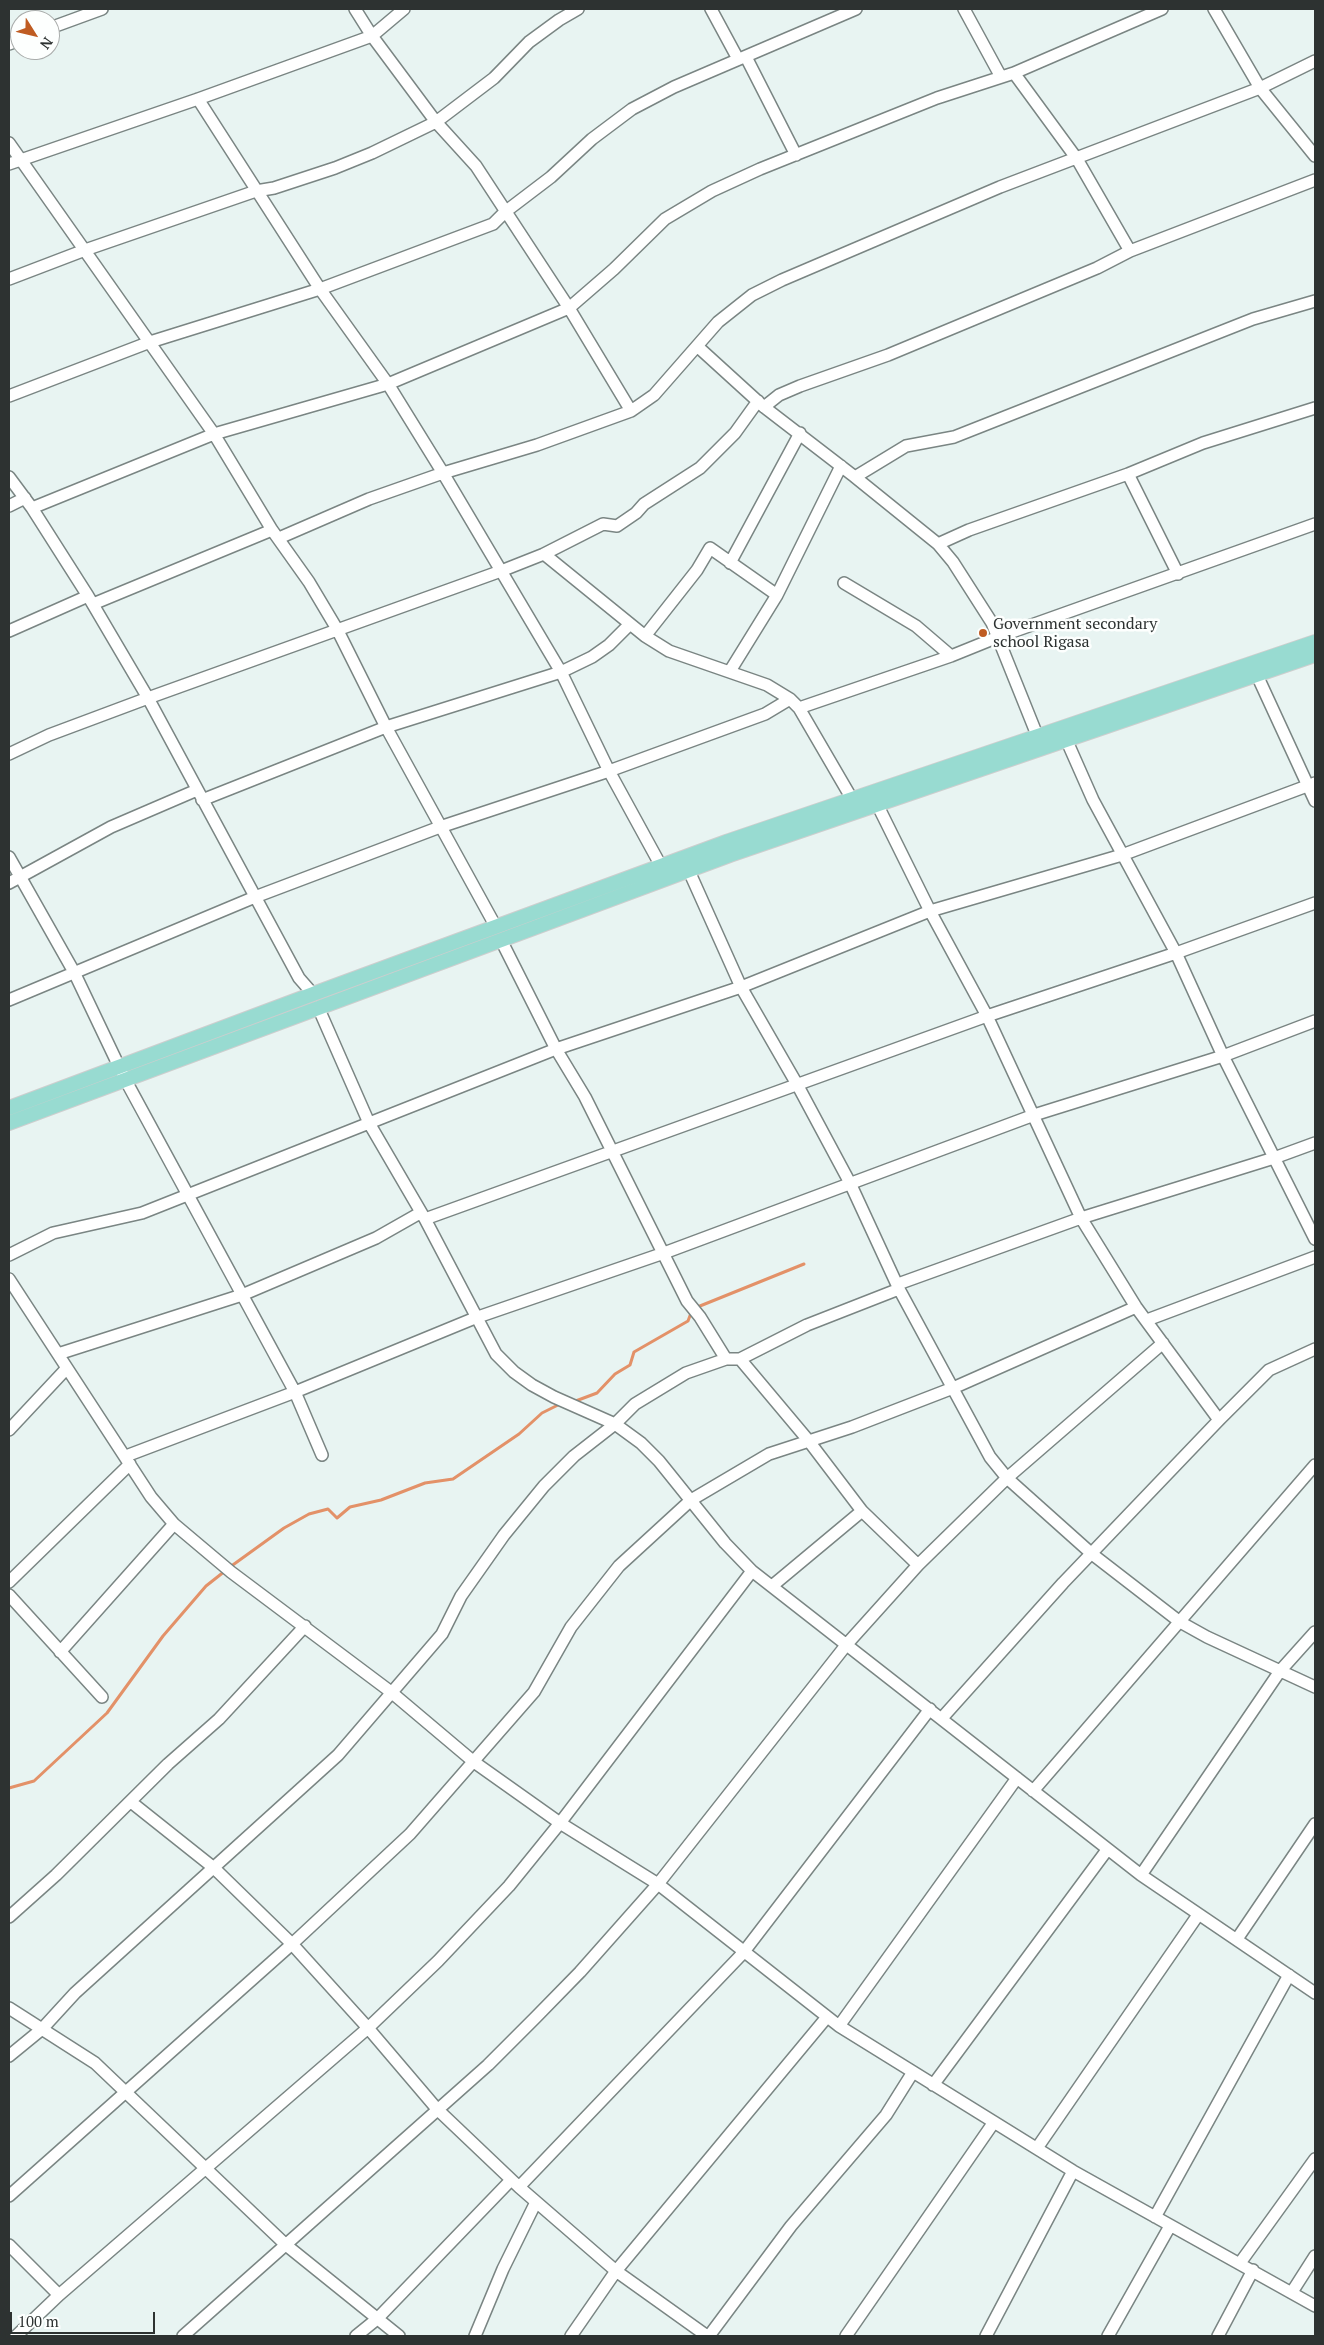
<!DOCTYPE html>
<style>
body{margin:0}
#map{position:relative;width:1324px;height:2345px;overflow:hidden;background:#e8f4f2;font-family:"PT Serif",serif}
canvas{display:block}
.frame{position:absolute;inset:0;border:10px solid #2d3231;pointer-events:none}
.north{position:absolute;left:10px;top:10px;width:50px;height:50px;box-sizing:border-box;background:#fdfffe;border:1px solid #aaadac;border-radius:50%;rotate:126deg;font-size:14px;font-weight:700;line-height:20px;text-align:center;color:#2d3231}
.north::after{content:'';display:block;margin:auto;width:18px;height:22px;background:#bf5c22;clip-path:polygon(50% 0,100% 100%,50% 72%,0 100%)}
.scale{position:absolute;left:10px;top:2312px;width:145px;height:22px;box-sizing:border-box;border:2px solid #2d3231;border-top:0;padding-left:6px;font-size:15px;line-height:18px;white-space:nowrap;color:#2d3231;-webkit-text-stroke:4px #fdfffe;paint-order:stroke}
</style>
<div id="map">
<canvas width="1324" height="2345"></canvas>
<div class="frame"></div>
<div class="north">N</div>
<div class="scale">100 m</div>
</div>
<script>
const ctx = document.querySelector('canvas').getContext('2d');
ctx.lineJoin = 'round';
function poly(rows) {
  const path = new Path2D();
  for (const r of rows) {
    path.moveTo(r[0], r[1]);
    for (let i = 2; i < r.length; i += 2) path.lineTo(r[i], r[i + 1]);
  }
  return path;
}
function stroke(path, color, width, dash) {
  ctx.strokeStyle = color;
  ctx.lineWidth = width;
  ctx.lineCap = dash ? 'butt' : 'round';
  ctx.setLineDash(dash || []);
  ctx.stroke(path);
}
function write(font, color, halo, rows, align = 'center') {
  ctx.font = font + ' "PT Serif",serif';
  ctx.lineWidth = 5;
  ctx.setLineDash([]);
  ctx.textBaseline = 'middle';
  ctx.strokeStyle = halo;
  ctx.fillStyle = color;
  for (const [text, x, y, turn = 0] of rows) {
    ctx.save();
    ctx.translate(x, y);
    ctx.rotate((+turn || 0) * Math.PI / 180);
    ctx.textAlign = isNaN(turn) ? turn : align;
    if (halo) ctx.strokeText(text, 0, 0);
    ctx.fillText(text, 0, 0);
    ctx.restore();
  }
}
const stream = poly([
 [695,1308,804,1264],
 [573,1402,597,1393,615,1374,630,1365,634,1352,688,1321,691,1313],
 [230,1567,284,1528,309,1514,328,1509,337,1518,350,1507,381,1500,425,1483,453,1479,519,1434,542,1413,560,1404],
 [9,1788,34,1781,107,1713,163,1636,206,1586,225,1571]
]);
const minor = poly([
 [355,9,372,36,436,122,476,166,569,308,631,411],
 [711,9,738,59],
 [964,9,1001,77],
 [1214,9,1260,88,1315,156],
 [50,28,102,9],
 [9,44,20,40],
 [746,57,796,155],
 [1014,73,1077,159,1130,251],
 [198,99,320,289,388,384,443,473,561,672,609,771,661,866],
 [9,143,214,434,272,530,309,582,337,629,386,727,496,927],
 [9,164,198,99,372,36,404,9],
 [9,279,85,250,256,191,274,188,335,168,372,153,436,122,494,78,529,42,559,20,578,9],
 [697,346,764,407,855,477,938,544,953,562,992,623,1037,735],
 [9,396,150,342,320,289,493,224,505,212,551,177,592,139,632,109,674,87,856,9],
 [764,407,779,395,800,386,888,355,1097,268,1130,251,1315,180],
 [1128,474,1178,574],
 [9,477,32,508,88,596,148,698,299,978,313,994],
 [855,477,906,446,954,437,1253,319,1315,301],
 [9,506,25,498],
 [32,508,214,434,388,384,569,308,614,269,665,219,712,191,760,169,937,98,1014,73,1162,9],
 [279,538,369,499,443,473,537,445,631,411,654,395,718,322,752,295,782,280,1000,187,1260,88,1315,61],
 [938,544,969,530,1128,474,1203,443,1315,408],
 [544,554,645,636,669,651,767,685,790,699,799,708,852,799],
 [730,563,800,433],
 [844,583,916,626,951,656],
 [93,604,272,530],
 [9,631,88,596],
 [645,636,697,570,710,548,777,595],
 [730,671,777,595,841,466],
 [1256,673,1315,801],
 [799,708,951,656,998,637,1315,524],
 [1066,739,1093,800,1176,953,1223,1056,1315,1239],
 [9,754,49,735,148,698,501,571,544,554,603,524,617,526,636,513,644,504,700,468,735,433,758,401],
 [202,800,386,727,561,672,592,657,609,645,630,624],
 [877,804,930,911,987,1016,1081,1218,1136,1307,1219,1420],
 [9,857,74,972,125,1079,295,1392,322,1455],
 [689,871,741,987,798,1086,850,1183,899,1289,990,1457,1007,1478,1092,1554,1180,1622,1207,1637,1315,1687],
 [9,883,111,827,197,790],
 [501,940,556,1049,585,1097,687,1301,700,1317,726,1359],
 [9,1000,255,897,440,827,609,771,765,714,790,699],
 [318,1007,369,1123,425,1219,496,1354,514,1372,532,1385,554,1397,615,1424,641,1443,659,1461,725,1543,752,1571,1141,1875,1315,1993],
 [425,1219,987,1016,1176,953,1315,903],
 [9,1255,53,1233,142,1213,556,1049,741,987,930,911,1122,855,1315,783],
 [9,1279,151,1497,174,1524,231,1572,391,1692,474,1762,560,1823,658,1884,839,2026,1073,2171,1315,2306],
 [898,1284,1081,1218,1274,1158,1315,1143],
 [1147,1320,1315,1257],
 [58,1354,242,1295,376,1238,420,1213],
 [740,1359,808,1440,862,1511,918,1565],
 [9,1430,67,1368],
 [126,1456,295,1392,475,1318,664,1253,1034,1115,1223,1056,1315,1021],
 [9,1582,130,1464],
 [772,1586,862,1511],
 [9,1595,102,1697],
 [60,1652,174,1524],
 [942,1718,1063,1583,1219,1420,1269,1370,1315,1349],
 [1033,1791,1315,1465],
 [131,1802,214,1868,292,1944,368,2028,437,2109,519,2187,616,2271,707,2336],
 [1141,1875,1280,1671,1315,1632],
 [9,1917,56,1875,168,1764,219,1719,305,1626],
 [1237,1939,1315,1824],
 [9,2008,95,2063,286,2245,399,2336],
 [839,2026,1017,1778],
 [9,2056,42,2029,75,1993,338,1755,442,1634,461,1596,504,1535,544,1486,574,1456,615,1424,635,1404,686,1373,726,1359,740,1359,807,1325,899,1289],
 [933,2085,1107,1850],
 [1037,2148,1198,1915],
 [519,2187,743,1953,930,1709],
 [9,2196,292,1944,410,1834,534,1692,571,1627,619,1566,691,1500,769,1454,852,1427,953,1388,1136,1307],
 [1155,2217,1289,1975],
 [9,2245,59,2295],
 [1240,2263,1315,2159],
 [1292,2292,1315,2256],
 [16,2336,59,2295,368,2028,438,1961,509,1886,560,1823,752,1571],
 [183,2336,488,2065,536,2017,580,1972,658,1884,847,1644,918,1565,1007,1478,1163,1343],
 [356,2336,377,2319,511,2180],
 [475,2336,503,2269,536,2202],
 [571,2336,616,2271,827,2017],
 [709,2336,791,2226,886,2115,913,2072],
 [846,2336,994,2122],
 [986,2336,1073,2171],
 [1108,2336,1170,2226],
 [1218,2336,1253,2270]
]);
const major = poly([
 [9,1108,313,994,726,842,1315,642],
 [9,1123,730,855,1315,655]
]);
const markers = [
 [983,633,5,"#bf5c22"]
];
const poiNames = [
 ["Government secondary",993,624],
 ["school Rigasa",993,642]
];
stroke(stream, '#e39168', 3);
stroke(minor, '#7a8583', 14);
stroke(major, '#cdcece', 16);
stroke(minor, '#fff', 11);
stroke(major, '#98dbd1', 14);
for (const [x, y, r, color] of markers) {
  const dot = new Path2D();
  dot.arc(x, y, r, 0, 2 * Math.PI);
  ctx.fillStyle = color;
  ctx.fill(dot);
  stroke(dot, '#fdfffe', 2);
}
write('16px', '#2d3231', '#fdfffe', poiNames, 'left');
</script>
